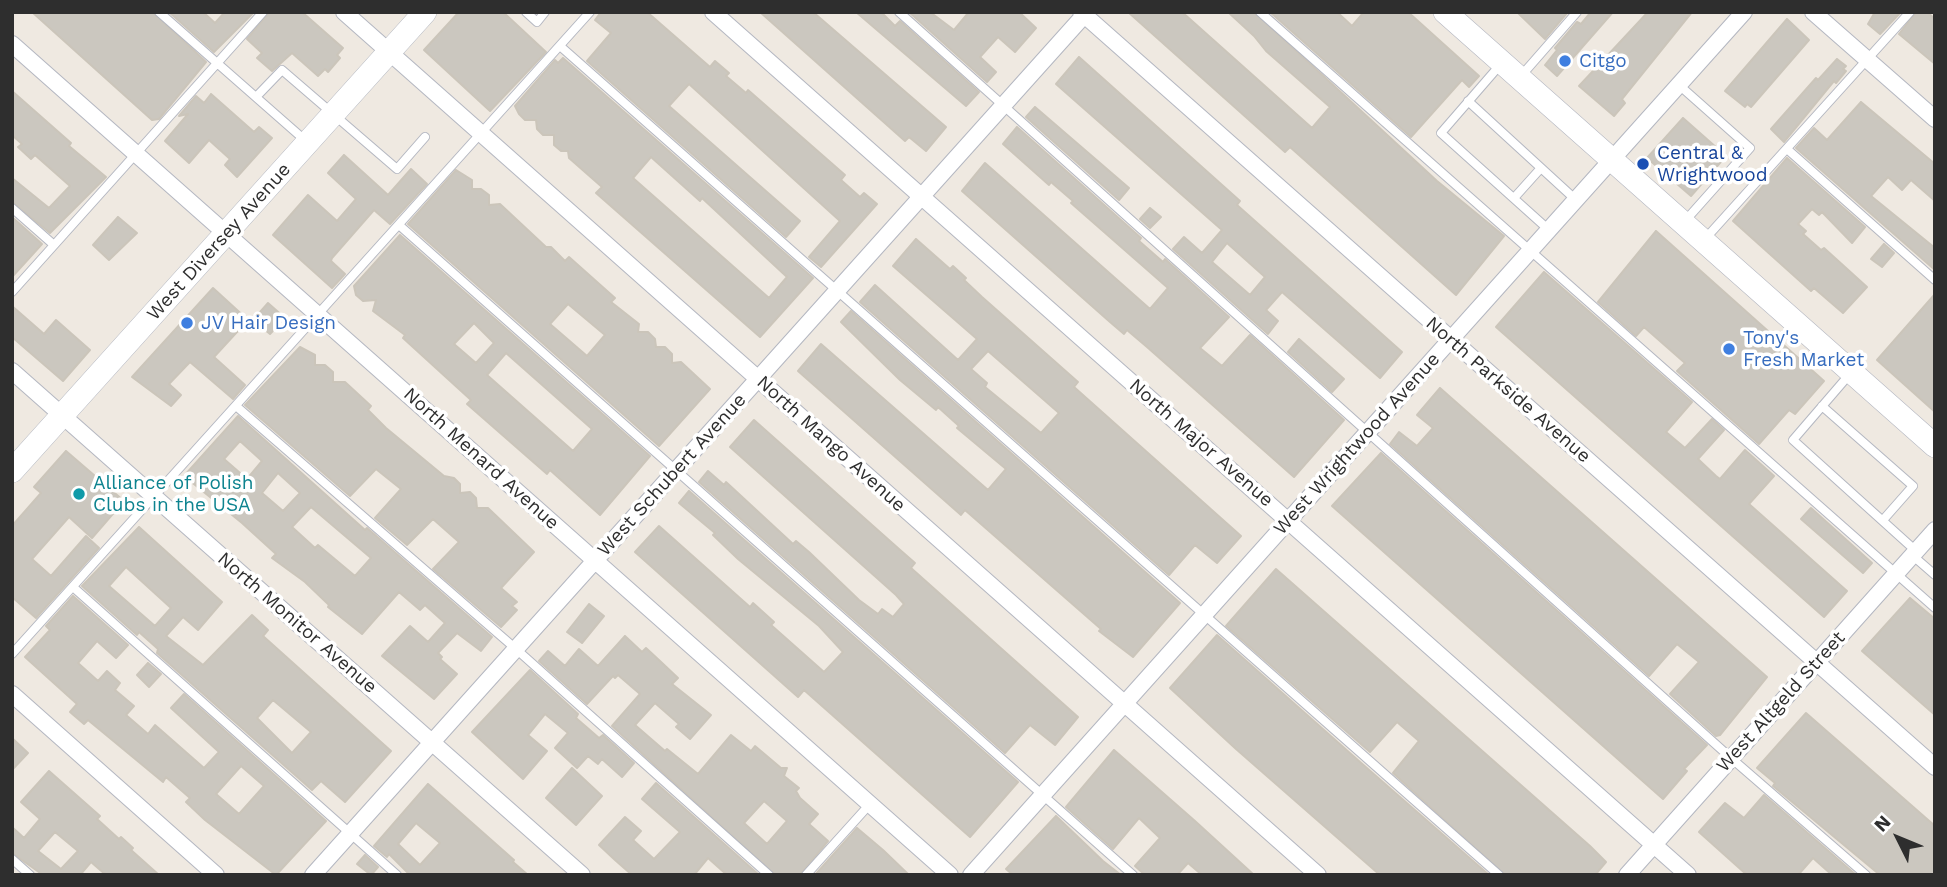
<!DOCTYPE html>
<style>
body{margin:0}
#map{position:relative;width:1947px;height:887px;overflow:hidden;background:#efe9e1;font-family:"Work Sans",sans-serif}
canvas{display:block}
.frame{position:absolute;inset:0;border:14px solid #2e2e2e;pointer-events:none}
.north{position:absolute;left:1863px;top:803px;width:70px;height:70px;-webkit-text-stroke:5px #fff;paint-order:stroke;rotate:313deg;font-size:19px;font-weight:700;line-height:28px;text-align:center;color:#2e2e2e}
.north::after{content:'';display:block;margin:auto;width:24px;height:32px;background:#2e2e2e;clip-path:polygon(50% 0,100% 100%,50% 72%,0 100%)}
</style>
<div id="map">
<canvas width="1947" height="887"></canvas>
<div class="frame"></div>
<div class="north">N</div>
</div>
<script>
const ctx = document.querySelector('canvas').getContext('2d');
ctx.lineJoin = 'round';
function paint(path, color) {
  ctx.fillStyle = color;
  ctx.fill(path, 'evenodd');
}
function poly(rows) {
  const path = new Path2D();
  for (const r of rows) {
    path.moveTo(r[0], r[1]);
    for (let i = 2; i < r.length; i += 2) path.lineTo(r[i], r[i + 1]);
  }
  return path;
}
function stroke(path, color, width, dash) {
  ctx.strokeStyle = color;
  ctx.lineWidth = width;
  ctx.lineCap = dash ? 'butt' : 'round';
  ctx.setLineDash(dash || []);
  ctx.stroke(path);
}
function write(font, color, halo, rows, align = 'center') {
  ctx.font = font + ' "Work Sans",sans-serif';
  ctx.lineWidth = 7;
  ctx.setLineDash([]);
  ctx.textBaseline = 'middle';
  ctx.strokeStyle = halo;
  ctx.fillStyle = color;
  for (const [text, x, y, turn = 0] of rows) {
    ctx.save();
    ctx.translate(x, y);
    ctx.rotate((+turn || 0) * Math.PI / 180);
    ctx.textAlign = isNaN(turn) ? turn : align;
    if (halo) ctx.strokeText(text, 0, 0);
    ctx.fillText(text, 0, 0);
    ctx.restore();
  }
}
const building = poly([
 [32,12,153,12,206,62,159,119,152,120,32,12],
 [169,12,203,12,215,23,225,12,254,12,214,52,169,12],
 [269,12,302,12,343,48,337,55,340,58,328,72,325,69,318,76,292,53,272,71,257,58,262,53,247,39,269,12],
 [459,12,503,12,546,52,490,111,424,50,459,12],
 [601,12,647,12,710,67,715,61,729,73,726,76,746,93,748,90,845,175,841,180,860,197,864,193,877,204,821,267,809,257,840,221,689,84,669,106,800,221,786,237,587,61,611,33,595,20,601,12],
 [760,12,813,12,946,127,926,151,909,137,905,141,760,12],
 [856,12,881,12,895,26,900,21,979,92,966,106,856,12],
 [909,12,930,12,954,30,969,12,1019,12,1036,28,1015,52,998,37,980,57,996,72,987,82,909,12],
 [1128,12,1182,12,1312,128,1330,107,1266,51,1254,36,1228,12,1254,12,1437,181,1504,236,1456,295,1290,147,1285,152,1128,12],
 [1270,12,1337,12,1352,26,1364,12,1408,12,1479,76,1469,87,1462,80,1411,137,1270,12],
 [1517,12,1566,12,1567,13,1545,39,1517,12],
 [1591,12,1613,12,1557,76,1545,65,1557,50,1555,48,1577,22,1581,24,1591,12],
 [1648,12,1692,12,1622,99,1625,103,1614,116,1579,86,1648,12],
 [1875,12,1901,12,1880,34,1868,24,1875,12],
 [1916,12,1927,12,1935,19,1935,64,1899,34,1916,12],
 [1787,19,1809,40,1751,107,1747,104,1745,107,1725,91,1787,19],
 [1079,57,1240,201,1237,205,1402,352,1380,378,1282,292,1266,310,1278,321,1268,334,1173,249,1184,237,1202,253,1222,230,1056,84,1079,57],
 [1227,243,1265,277,1250,295,1212,262,1227,243],
 [563,58,813,278,760,337,596,193,602,187,569,158,568,151,561,151,554,145,554,135,543,135,537,129,536,120,525,120,519,114,515,106,555,60,558,63,563,58],
 [651,157,700,201,702,198,787,277,769,298,633,178,651,157],
 [1837,59,1846,66,1843,69,1846,71,1836,83,1834,81,1784,142,1771,129,1816,78,1818,80,1837,59],
 [12,91,71,143,69,146,106,177,50,233,12,202,12,178,49,208,70,186,35,155,31,159,18,147,22,144,12,135,12,91],
 [211,94,254,132,259,127,272,138,237,177,225,165,230,159,209,140,189,163,165,141,188,114,179,116,196,96,204,103,211,94],
 [1861,102,1935,164,1935,201,1911,180,1902,190,1888,177,1871,196,1935,248,1935,270,1796,148,1814,128,1827,140,1861,102],
 [1035,107,1129,188,1119,200,1026,117,1035,107],
 [1683,118,1726,156,1691,196,1647,158,1683,118],
 [1017,127,1141,238,1139,241,1163,262,1165,259,1229,317,1200,348,1222,366,1250,335,1344,420,1294,477,1147,347,1127,330,1124,334,1110,322,962,191,985,163,1150,309,1168,288,1071,203,1073,201,1051,182,1049,185,1003,144,1017,127],
 [344,155,388,195,411,169,427,184,390,224,374,210,332,258,331,261,345,274,332,288,273,235,308,195,337,221,356,199,328,173,344,155],
 [1787,158,1865,227,1852,243,1822,212,1819,215,1812,209,1798,224,1806,231,1803,234,1821,250,1824,248,1867,287,1843,313,1814,288,1811,291,1733,221,1787,158],
 [456,170,472,180,472,189,481,189,489,195,489,205,500,204,546,247,551,247,565,261,569,257,615,298,611,302,639,324,638,332,648,332,655,339,656,347,665,347,672,354,672,363,681,362,710,389,659,446,408,224,456,170],
 [568,304,605,335,587,356,550,324,568,304],
 [1150,208,1161,217,1150,228,1140,219,1150,208],
 [12,217,42,244,12,277,12,217],
 [118,217,137,233,109,260,93,245,118,217],
 [1656,231,1824,381,1795,414,1789,410,1759,444,1677,371,1685,363,1644,327,1636,336,1598,302,1656,231],
 [400,235,650,456,600,515,550,470,547,474,467,404,471,400,403,338,405,335,373,311,376,300,363,301,356,295,354,286,400,235],
 [474,323,494,343,476,363,454,344,474,323],
 [506,353,592,429,573,451,487,375,506,353],
 [916,239,950,269,953,266,966,278,964,280,982,297,1078,382,1074,387,1241,536,1217,563,1195,545,1169,575,860,302,875,285,958,360,977,339,893,266,916,239],
 [988,351,1059,413,1041,433,985,387,987,383,971,369,988,351],
 [1884,244,1894,253,1882,267,1871,259,1884,244],
 [1544,272,1692,402,1666,432,1685,448,1712,419,1724,430,1698,459,1716,476,1720,479,1745,450,1774,476,1749,504,1847,591,1824,617,1496,327,1544,272],
 [213,288,248,320,214,357,245,385,233,399,190,362,169,384,181,395,171,406,132,377,213,288],
 [1935,294,1935,412,1877,360,1935,294],
 [268,303,285,318,270,334,253,320,268,303],
 [12,306,44,334,56,320,90,350,63,381,12,337,12,306],
 [851,311,1180,603,1133,657,1099,631,1101,629,965,510,961,515,798,371,821,344,988,490,1006,469,957,428,959,426,938,407,936,410,900,380,841,322,851,311],
 [1299,339,1344,379,1332,392,1288,352,1299,339],
 [300,347,315,355,315,365,325,365,333,372,333,382,345,382,371,406,368,410,386,428,444,476,454,478,460,484,460,493,470,492,476,498,477,508,488,508,534,552,501,588,517,602,512,606,517,610,501,627,433,569,459,542,433,519,407,545,375,518,401,489,376,469,350,496,245,405,300,347],
 [1440,388,1767,677,1720,735,1716,736,1670,694,1699,662,1677,644,1649,676,1390,444,1399,432,1417,446,1433,428,1417,415,1440,388],
 [238,416,365,530,367,528,492,637,481,651,457,633,438,653,442,657,440,659,457,674,434,699,382,656,410,626,428,642,445,623,425,605,420,610,399,592,362,634,328,607,329,605,305,582,272,558,276,554,242,523,184,476,238,416],
 [240,441,262,461,247,479,224,459,240,441],
 [278,473,300,493,283,511,262,493,278,473],
 [311,507,371,558,355,576,318,545,315,548,292,527,311,507],
 [754,420,899,549,915,563,911,568,1078,717,1055,745,1030,725,1005,753,699,482,708,471,724,485,726,482,793,544,796,541,809,552,859,600,878,614,882,609,893,617,904,604,896,595,730,447,754,420],
 [66,451,124,501,92,538,69,517,32,559,51,576,86,536,99,548,36,618,12,597,12,526,41,493,34,487,66,451],
 [1381,453,1707,745,1684,769,1687,771,1663,799,1332,506,1381,453],
 [689,491,1018,782,970,837,804,690,798,697,635,552,659,526,750,607,753,603,774,622,771,625,824,672,843,652,819,626,738,559,713,535,715,533,679,503,689,491],
 [1811,508,1872,563,1863,573,1801,519,1811,508],
 [139,527,222,602,198,630,183,617,166,636,203,665,252,615,268,630,263,636,391,751,345,802,321,781,312,790,157,653,158,649,139,632,137,635,82,586,139,527],
 [126,567,171,608,155,626,109,586,126,567],
 [273,700,311,732,292,753,257,718,273,700],
 [1276,569,1590,846,1606,862,1595,875,1505,875,1393,773,1419,741,1397,722,1370,752,1226,626,1276,569],
 [73,596,128,645,116,658,97,641,78,663,98,681,107,671,120,683,115,690,134,706,126,715,148,734,155,725,204,768,219,752,171,708,184,694,326,821,276,875,205,820,186,802,190,798,166,777,163,782,88,720,84,724,70,712,77,704,25,657,50,630,46,626,73,596],
 [241,766,264,786,239,814,216,794,241,766],
 [1910,598,1935,619,1935,715,1862,651,1910,598],
 [589,604,604,616,582,643,567,632,589,604],
 [1217,635,1360,762,1489,875,1380,875,1236,749,1170,688,1217,635],
 [625,636,642,652,646,648,660,661,678,678,672,684,711,715,690,739,676,727,679,724,655,703,635,725,665,751,667,749,698,774,731,735,751,751,755,746,781,768,787,768,784,776,799,788,796,791,800,798,818,814,809,824,828,841,800,875,775,875,612,726,640,694,618,675,615,678,613,676,587,704,539,661,548,651,565,666,579,649,598,666,625,636],
 [764,801,787,821,767,844,744,823,764,801],
 [148,663,161,674,149,687,137,675,148,663],
 [530,670,578,714,576,718,599,738,603,735,634,763,622,777,602,759,598,764,588,756,577,768,555,748,568,733,545,714,528,735,547,751,523,779,472,732,530,670],
 [1806,713,1935,826,1935,875,1880,875,1773,786,1775,783,1757,768,1806,713],
 [12,738,28,753,12,770,12,738],
 [1114,750,1195,821,1254,875,1202,875,1188,863,1177,875,1145,875,1135,866,1160,838,1139,818,1113,849,1066,807,1114,750],
 [572,768,602,796,576,825,546,798,572,768],
 [49,771,100,816,97,819,119,839,121,837,133,848,131,850,159,875,106,875,91,862,80,875,43,875,12,853,12,827,24,838,40,819,21,802,49,771],
 [55,832,78,851,61,869,38,851,55,832],
 [656,783,759,875,727,875,708,858,694,875,632,875,615,860,599,845,625,817,641,831,633,840,654,859,680,832,642,799,656,783],
 [428,784,514,860,513,862,528,875,410,875,389,854,387,857,374,846,428,784],
 [416,823,440,843,420,865,398,844,416,823],
 [1764,795,1856,875,1832,875,1813,858,1798,875,1747,875,1699,832,1725,803,1744,818,1764,795],
 [1056,816,1103,861,1121,875,1013,875,1006,869,1056,816],
 [857,828,883,850,909,875,815,875,857,828],
 [365,855,378,867,371,875,357,864,365,855]
]);
const lane = poly([
 [159,12,307,142],
 [526,12,537,22,545,12],
 [899,12,1731,758,1866,875],
 [1260,12,1935,608],
 [560,46,1499,875],
 [1500,65,1441,133,1549,230],
 [1521,76,1577,12],
 [1679,85,1750,148,1685,221],
 [256,97,282,70,397,169,425,137],
 [1468,101,1576,200],
 [1787,149,1935,280],
 [1514,198,1541,168],
 [12,208,54,245],
 [399,225,1133,875],
 [1705,239,1910,12],
 [12,292,263,12],
 [1849,375,1793,440,1916,551],
 [236,406,516,649,769,875],
 [1822,406,1913,486,1883,520],
 [1912,555,1935,575],
 [73,587,397,875],
 [12,654,590,12],
 [12,859,30,875],
 [806,875,870,804]
]);
const street = poly([
 [344,12,1318,875],
 [713,12,1688,875],
 [1081,12,1935,767],
 [1813,12,1935,119],
 [12,44,950,875],
 [12,371,582,875],
 [12,694,216,875],
 [313,875,1087,12],
 [971,875,1744,12],
 [1627,875,1935,530]
]);
const secondary = poly([
 [1445,12,1935,446],
 [12,471,425,12]
]);
const markers = [
 [1565,61,7,"#3f7fe0"],
 [1643,164,7,"#1a4fb4"],
 [187,323,7,"#3f7fe0"],
 [1729,349,7,"#3f7fe0"],
 [79,494,7,"#0f9aa8"]
];
const shopNames = [
 ["Citgo",1579,61],
 ["JV Hair Design",201,323],
 ["Tony's",1743,338],
 ["Fresh Market",1743,360]
];
const transitNames = [
 ["Central &",1657,153],
 ["Wrightwood",1657,175]
];
const streetNames = [
 ["West Diversey Avenue",219,242,-48],
 ["North Parkside Avenue",1508,390,41],
 ["North Major Avenue",1201,443,41],
 ["North Mango Avenue",831,444,42],
 ["West Wrightwood Avenue",1357,444,-48],
 ["North Menard Avenue",481,459,42],
 ["West Schubert Avenue",672,475,-48],
 ["North Monitor Avenue",297,623,41],
 ["West Altgeld Street",1781,702,-48]
];
const cultureNames = [
 ["Alliance of Polish",93,483],
 ["Clubs in the USA",93,505]
];
paint(building, '#cbc7bf');
stroke(building, '#cbc5ba', 2);
stroke(lane, '#b4b7c1', 10);
stroke(street, '#b4b7c1', 18);
stroke(secondary, '#b4b7c1', 24);
stroke(lane, '#fff', 8);
stroke(street, '#fff', 16);
stroke(secondary, '#fff', 23);
for (const [x, y, r, color] of markers) {
  const dot = new Path2D();
  dot.arc(x, y, r, 0, 2 * Math.PI);
  ctx.fillStyle = color;
  ctx.fill(dot);
  stroke(dot, '#fff', 2.5);
}
write('19px', '#366cbe', '#fff', shopNames, 'left');
write('19px', '#164399', '#fff', transitNames, 'left');
write('19px', '#2e2e2e', '#fff', streetNames);
write('19px', '#0d838f', '#fff', cultureNames, 'left');
</script>
